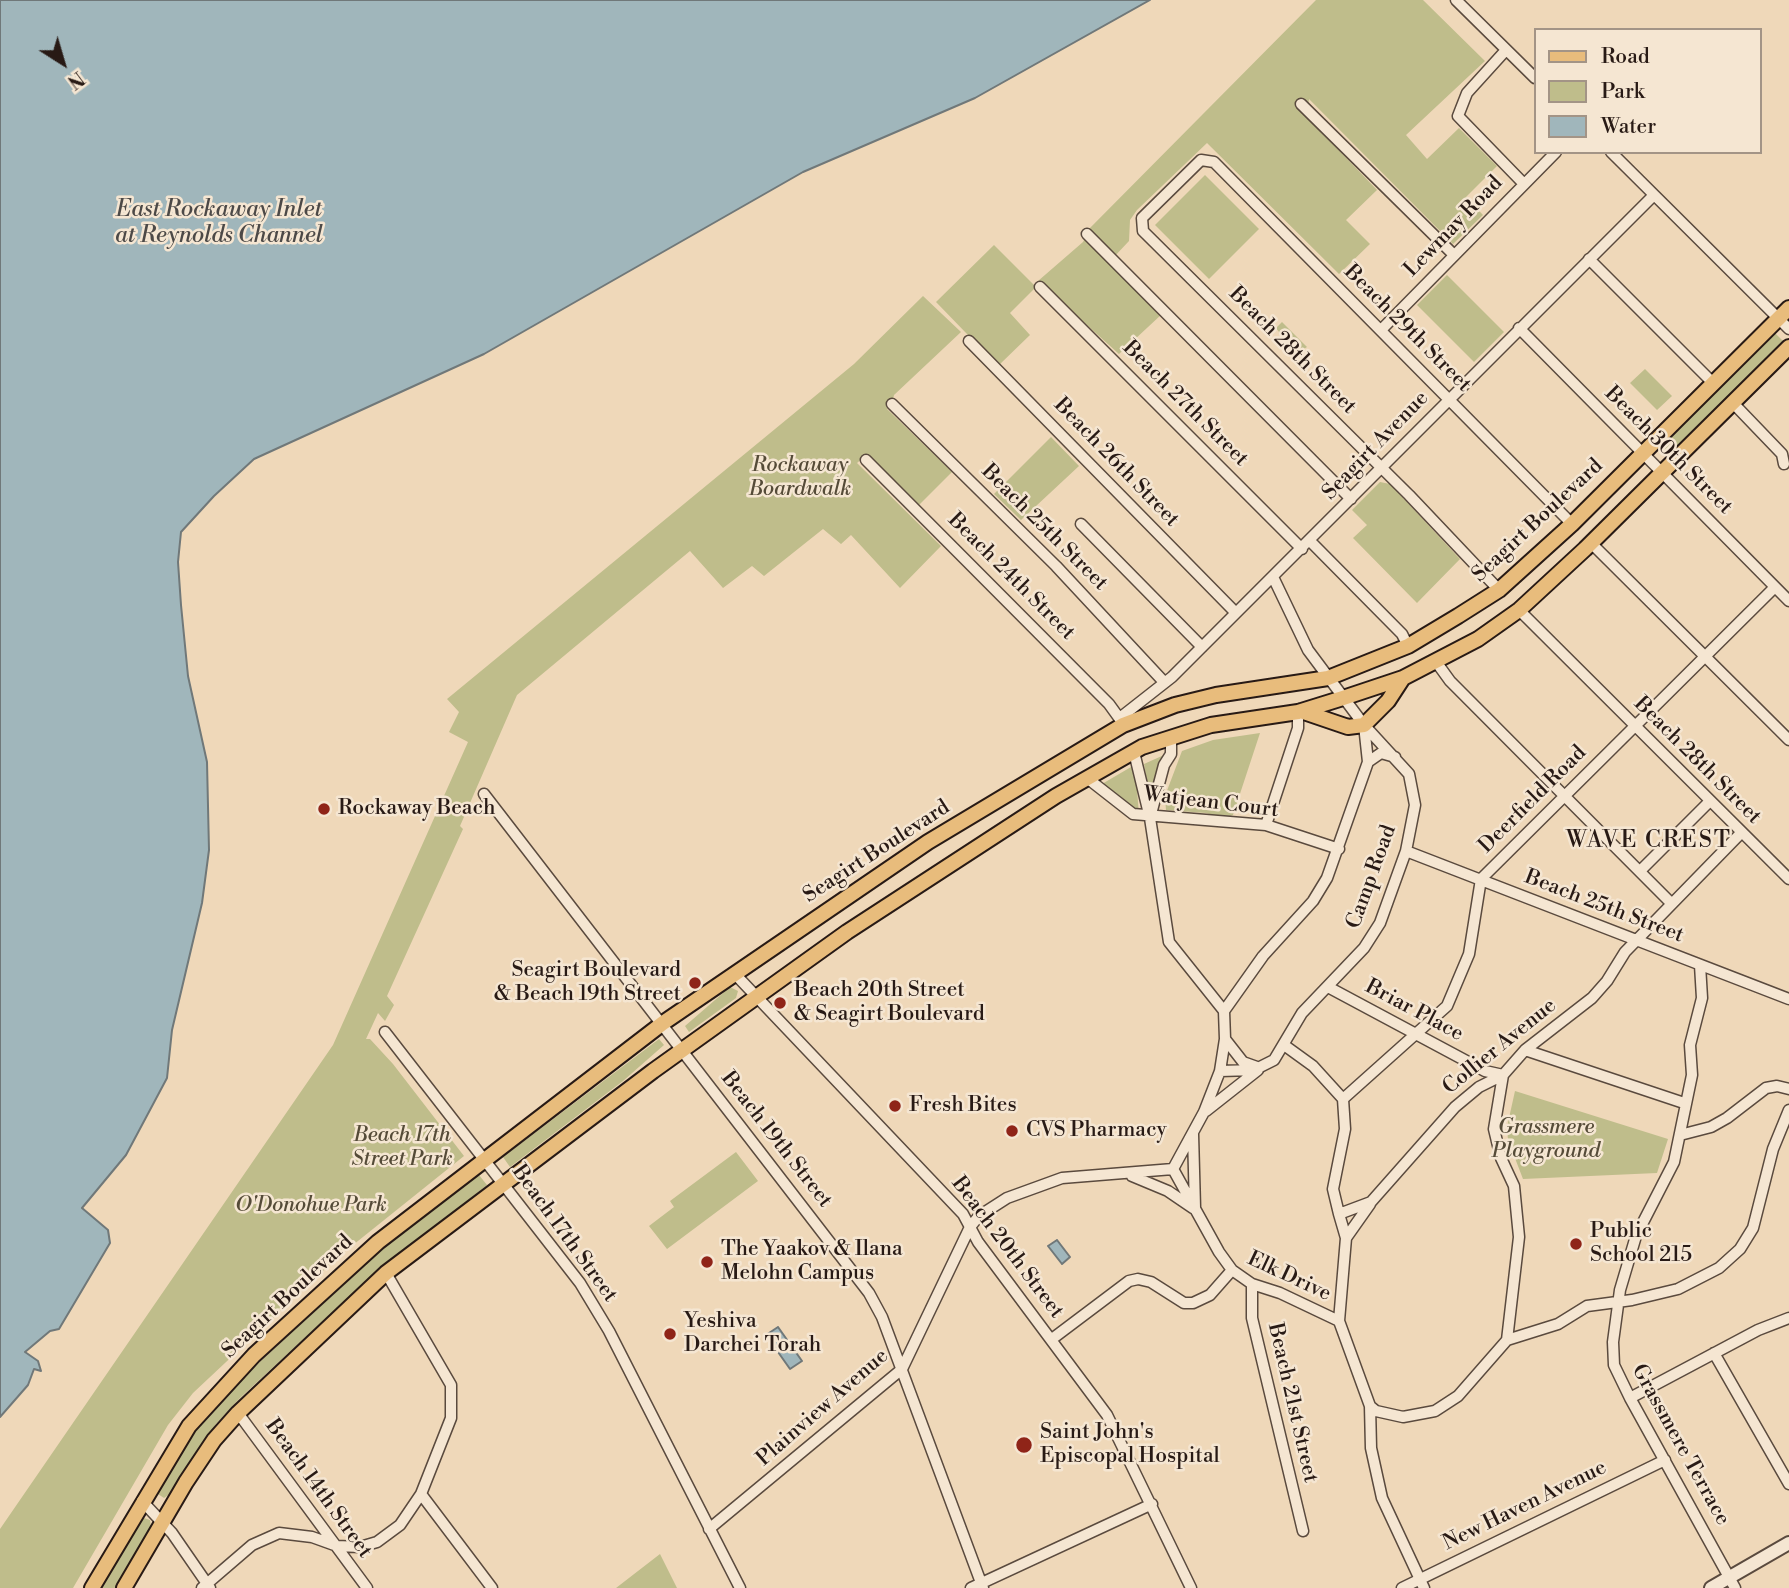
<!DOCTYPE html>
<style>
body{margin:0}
#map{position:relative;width:1789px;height:1588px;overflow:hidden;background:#efd8b9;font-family:"Libre Bodoni",serif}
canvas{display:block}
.legend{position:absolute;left:1534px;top:28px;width:228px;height:126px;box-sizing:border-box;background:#f5e6d2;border:2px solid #a39486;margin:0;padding:9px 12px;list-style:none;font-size:21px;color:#281a15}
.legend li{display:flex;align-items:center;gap:14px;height:35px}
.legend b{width:35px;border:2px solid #a39486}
.north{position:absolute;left:28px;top:28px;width:70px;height:70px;-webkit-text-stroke:5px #f5e6d2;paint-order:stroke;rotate:143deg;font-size:19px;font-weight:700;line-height:28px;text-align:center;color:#281a15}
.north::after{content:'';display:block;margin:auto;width:24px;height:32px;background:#281a15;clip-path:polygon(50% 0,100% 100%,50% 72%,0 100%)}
</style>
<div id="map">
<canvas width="1789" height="1588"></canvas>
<ul class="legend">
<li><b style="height:9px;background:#e8bc7c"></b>Road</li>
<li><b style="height:19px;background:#bfbd8b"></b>Park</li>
<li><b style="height:19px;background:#a0b6bb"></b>Water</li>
</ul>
<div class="north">N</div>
</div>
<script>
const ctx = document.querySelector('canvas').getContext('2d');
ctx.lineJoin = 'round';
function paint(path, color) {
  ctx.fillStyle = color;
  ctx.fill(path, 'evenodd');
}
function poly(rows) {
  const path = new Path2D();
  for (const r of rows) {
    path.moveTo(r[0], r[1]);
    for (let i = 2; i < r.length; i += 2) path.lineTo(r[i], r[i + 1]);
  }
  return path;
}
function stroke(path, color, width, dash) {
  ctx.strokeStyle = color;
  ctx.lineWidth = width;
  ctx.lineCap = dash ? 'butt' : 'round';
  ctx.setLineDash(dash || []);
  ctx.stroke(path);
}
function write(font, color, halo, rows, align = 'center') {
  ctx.font = font + ' "Libre Bodoni",serif';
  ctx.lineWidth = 5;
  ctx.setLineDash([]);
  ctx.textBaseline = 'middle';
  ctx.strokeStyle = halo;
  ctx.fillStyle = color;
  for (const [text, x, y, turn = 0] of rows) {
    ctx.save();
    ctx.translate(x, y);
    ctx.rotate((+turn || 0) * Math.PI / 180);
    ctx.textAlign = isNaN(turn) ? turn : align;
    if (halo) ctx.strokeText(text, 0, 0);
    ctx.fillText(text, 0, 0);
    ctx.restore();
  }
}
const green = poly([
 [1316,0,1423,0,1485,61,1406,135,1427,159,1459,128,1497,166,1466,197,1483,215,1453,244,1309,99,1307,117,1377,190,1346,220,1370,244,1339,274,1207,143,1137,210,1130,220,1129,241,1113,258,1088,230],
 [1205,175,1259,229,1209,279,1155,225],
 [1086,236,1162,314,1119,354,1038,281,1083,242],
 [994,245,1036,287,1010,313,1030,335,998,366,936,302],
 [1447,275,1504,332,1474,362,1417,305],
 [923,296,961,332,894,395,892,404,887,409,952,472,919,505,865,456,857,463,941,546,900,588,851,535,841,544,823,529,764,576,752,566,723,588,690,551,517,695,460,826,463,829,387,996,394,1005,385,1021,378,1013,366,1039,370,1039,393,1064,464,1156,338,1257,193,1393,168,1425,73,1588,0,1588,0,1529,333,1045,468,742,449,732,459,712,447,699,854,364],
 [1282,322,1307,347,1296,354,1276,328],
 [1774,332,1783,341,1667,457,1658,448],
 [1645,369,1672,396,1657,410,1630,383],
 [1051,437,1079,466,1021,520,994,494],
 [1380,482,1390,484,1460,559,1417,603,1353,538,1367,525,1352,510],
 [1260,733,1233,815,1224,819,1206,813,1166,810,1165,796,1182,751,1213,740],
 [1164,755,1154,784,1151,804,1144,764],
 [1131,767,1136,777,1139,815,1102,784],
 [730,987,738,991,736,998,689,1032,685,1026],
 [659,1039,664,1045,623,1081,510,1167,503,1157],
 [1515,1091,1668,1139,1657,1173,1523,1179,1508,1140,1507,1127],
 [736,1152,758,1181,667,1249,649,1226,674,1207,670,1201],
 [479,1175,487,1185,355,1291,240,1398,216,1424,170,1494,164,1498,158,1494,192,1433,251,1370,383,1249],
 [144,1518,150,1520,151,1527,117,1588,100,1588],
 [660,1554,677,1588,616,1588]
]);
const water = poly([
 [0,0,1150,0,975,98,803,172,484,354,254,459,214,496,181,532,178,562,181,605,188,676,207,762,209,850,202,903,172,1030,167,1078,126,1155,82,1208,108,1230,110,1243,59,1329,50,1331,25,1352,38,1361,41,1371,34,1369,28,1385,0,1417,0,0],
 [1057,1240,1070,1257,1062,1264,1048,1246,1057,1240],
 [778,1327,802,1361,790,1369,766,1335,778,1327]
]);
const minor = poly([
 [1456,0,1535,78],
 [1506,50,1467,93,1458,116,1524,184],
 [1301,104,1454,255],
 [1611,152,1789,329],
 [1087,234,1351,499],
 [1589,259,1712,382],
 [1040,287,1302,549],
 [1519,328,1789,601],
 [1381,330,1556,152],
 [969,341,1235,612],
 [1733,403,1782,454,1784,464],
 [892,404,1056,566,1164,682],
 [866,460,1109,704,1122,722],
 [1081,524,1202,647],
 [1310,541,1402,634,1408,646],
 [1591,543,1789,740],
 [1499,590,1409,495,1143,231,1142,218,1201,160,1214,162,1572,524],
 [1519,610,1789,879],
 [1437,663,1450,681,1671,903],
 [1121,717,1172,677,1654,195],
 [1134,752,1150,818,1169,942,1224,1011,1225,1039,1220,1071,1204,1112,1173,1169],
 [1368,762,1381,753,1395,757],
 [1087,778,1133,814,1266,825,1339,849],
 [484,794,869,1293,882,1317,983,1588],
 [1151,814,1164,765,1171,754,1171,738],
 [1266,825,1298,728,1298,712],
 [1406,851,1789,999],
 [1640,871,1710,801],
 [1700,965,1702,998,1690,1045,1692,1075,1674,1162,1636,1236,1620,1290,1613,1342,1614,1365,1630,1398,1735,1588],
 [734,973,963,1214,978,1242,1107,1415,1191,1588],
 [1328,987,1485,1071,1503,1075,1494,1129,1501,1158,1514,1186,1519,1237,1507,1340],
 [1224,1011,1263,956,1313,901,1327,878,1368,762,1364,725],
 [385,1032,580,1283,609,1331,740,1588],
 [1225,1039,1243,1062,1257,1067],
 [1284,1045,1313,1066,1343,1099,1345,1129,1333,1189,1339,1214],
 [1525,1050,1684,1103],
 [1220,1071,1254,1070,1274,1060,1302,1013,1364,948,1380,923,1406,851,1415,805,1409,774,1364,725,1308,650,1273,577],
 [1343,1099,1447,1006,1469,954,1481,879,1775,587],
 [1206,1111,1258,1070],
 [1193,1134,1195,1208],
 [1680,1135,1711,1127,1727,1118,1766,1088,1777,1086,1789,1089],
 [1173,1169,1219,1252,1232,1270,1252,1284,1280,1293,1339,1321],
 [1132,1176,1168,1191,1193,1208],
 [1346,1238,1370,1204],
 [1252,1284,1252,1318,1303,1531],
 [1052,1339,1129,1281,1138,1279,1151,1282,1184,1303,1193,1303,1210,1295,1232,1270],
 [1714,1353,1789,1484],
 [1630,1398,1758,1330,1789,1318],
 [1370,1406,1376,1411,1403,1417,1435,1411,1458,1396,1507,1340,1558,1324,1587,1306,1632,1300,1678,1289,1719,1268,1740,1249,1753,1228,1773,1149,1789,1110],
 [238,1413,367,1588],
 [421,1494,492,1588],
 [142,1501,172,1533,210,1588],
 [709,1529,902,1369,970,1227,979,1216,1007,1198,1062,1178,1173,1169],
 [202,1588,252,1545,279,1533,312,1537,337,1546,360,1547,377,1542,400,1525,421,1494,451,1418,451,1385,386,1273],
 [971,1588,1152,1504],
 [1402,1588,1665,1460],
 [1424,1588,1382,1498,1371,1448,1370,1406,1339,1321,1346,1238,1339,1214,1371,1202,1455,1107,1479,1087,1503,1075,1525,1050,1592,998,1607,981,1625,952,1741,833]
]);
const tertiary = poly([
 [1711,1588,1789,1543]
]);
const primary = poly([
 [1301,711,1348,727,1364,725,1388,701,1403,678],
 [92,1588,189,1426,254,1355,378,1242,663,1023,928,842,1123,725,1175,705,1216,695,1328,678,1408,646,1458,616,1499,590,1572,524,1789,308],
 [124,1588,186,1482,214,1440,238,1413,386,1273,653,1071,847,932,1056,796,1142,747,1211,725,1298,712,1343,698,1403,678,1478,639,1519,610,1585,549,1789,347]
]);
const markers = [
 [324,809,7,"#8f2418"],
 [695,983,7,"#8f2418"],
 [780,1003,7,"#8f2418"],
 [895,1106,7,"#8f2418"],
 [1012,1131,7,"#8f2418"],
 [1576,1244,7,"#8f2418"],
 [707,1262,7,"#8f2418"],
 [670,1334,7,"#8f2418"],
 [1024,1445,9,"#8f2418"]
];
const streetNames = [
 ["Lewmay Road",1454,227,-46],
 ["Beach 29th Street",1407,329,45],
 ["Beach 28th Street",1292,351,45],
 ["Beach 27th Street",1185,404,45],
 ["Seagirt Avenue",1376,446,-46],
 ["Beach 30th Street",1668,451,45],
 ["Beach 26th Street",1116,463,46],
 ["Seagirt Boulevard",1538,521,-43],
 ["Beach 25th Street",1044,528,45],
 ["Beach 24th Street",1011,577,45],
 ["Beach 28th Street",1697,761,45],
 ["Deerfield Road",1533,800,-45],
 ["Watjean Court",1211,803,7],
 ["Seagirt Boulevard",877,852,-33],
 ["Camp Road",1372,877,-70],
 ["Beach 25th Street",1604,907,21],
 ["Briar Place",1414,1011,28],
 ["Collier Avenue",1500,1047,-39],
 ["Beach 19th Street",776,1140,52],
 ["Beach 17th Street",564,1234,54],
 ["Beach 20th Street",1007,1248,53],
 ["Elk Drive",1289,1277,25],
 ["Seagirt Boulevard",288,1297,-43],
 ["Beach 21st Street",1292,1403,77],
 ["Plainview Avenue",823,1408,-41],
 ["Grassmere Terrace",1680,1445,61],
 ["Beach 14th Street",318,1489,54],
 ["New Haven Avenue",1525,1506,-26]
];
const parkNames = [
 ["Rockaway",800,466],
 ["Boardwalk",800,490],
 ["Grassmere",1546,1128],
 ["Playground",1546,1152],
 ["Beach 17th",402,1136],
 ["Street Park",402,1160],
 ["O'Donohue Park",311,1206]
];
const poiNames = [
 ["Rockaway Beach",338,809],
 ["Seagirt Boulevard",681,971,"right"],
 ["& Beach 19th Street",681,995,"right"],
 ["Beach 20th Street",794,991],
 ["& Seagirt Boulevard",794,1015],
 ["Fresh Bites",909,1106],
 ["CVS Pharmacy",1026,1131],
 ["Public",1590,1232],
 ["School 215",1590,1256],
 ["The Yaakov & Ilana",721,1250],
 ["Melohn Campus",721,1274],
 ["Yeshiva",684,1322],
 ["Darchei Torah",684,1346],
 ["Saint John's",1040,1433],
 ["Episcopal Hospital",1040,1457]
];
const waterNames = [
 ["East Rockaway Inlet",219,210],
 ["at Reynolds Channel",219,236]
];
const neighbourhoodNames = [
 ["WAVE CREST",1649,841]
];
paint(green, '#bfbd8b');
paint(water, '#a0b6bb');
stroke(water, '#707879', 2);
stroke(minor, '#5a4a3e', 13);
stroke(tertiary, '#5a4a3e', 16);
stroke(primary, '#281a15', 18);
stroke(minor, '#f5e6d2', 10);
stroke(tertiary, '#f5e6d2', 12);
stroke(primary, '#e8bc7c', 14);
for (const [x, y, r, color] of markers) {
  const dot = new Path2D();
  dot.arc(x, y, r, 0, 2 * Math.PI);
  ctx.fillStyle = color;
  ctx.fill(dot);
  stroke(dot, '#f5e6d2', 2.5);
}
write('21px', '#281a15', '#f5e6d2', streetNames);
write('italic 21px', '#554b38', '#f5e6d2', parkNames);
write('21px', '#281a15', '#f5e6d2', poiNames, 'left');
write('italic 23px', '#4c4947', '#f5e6d2', waterNames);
ctx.letterSpacing = '2px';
write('23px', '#281a15', '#f5e6d2', neighbourhoodNames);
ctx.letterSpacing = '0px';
</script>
